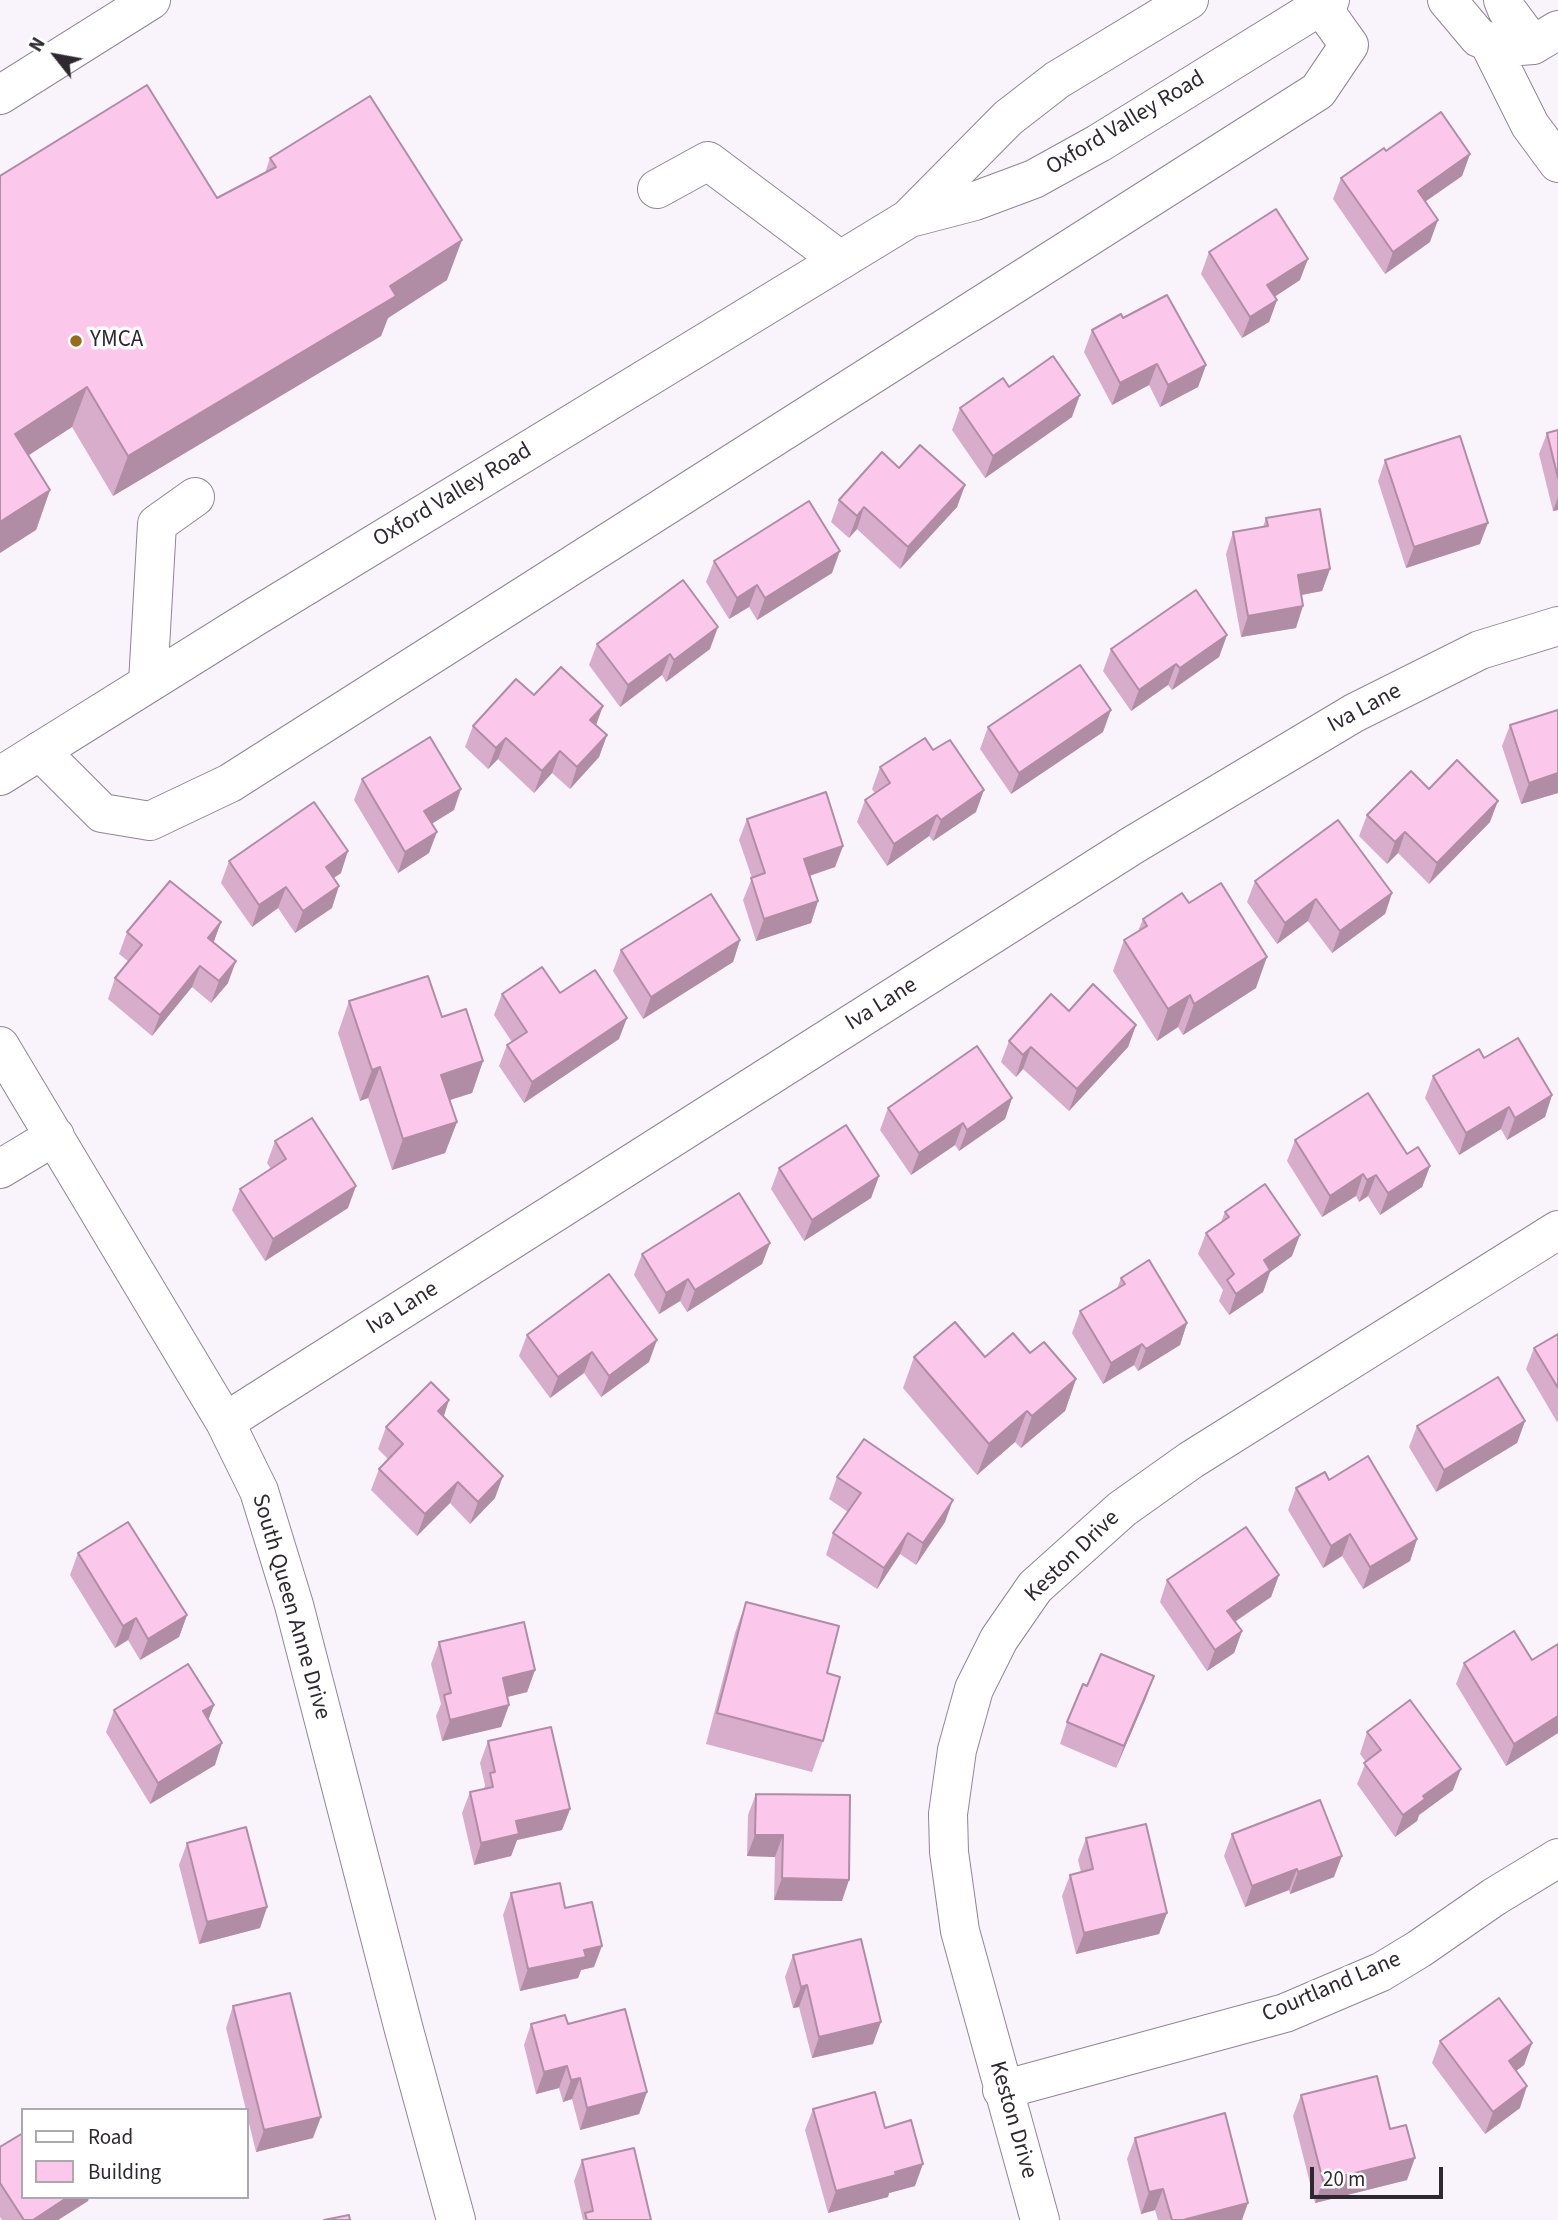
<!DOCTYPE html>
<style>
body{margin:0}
#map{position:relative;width:1558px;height:2220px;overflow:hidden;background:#f9f4fc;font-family:"Source Sans 3",sans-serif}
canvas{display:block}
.legend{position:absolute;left:21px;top:2108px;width:228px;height:91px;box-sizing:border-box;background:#fff;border:2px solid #aba9ad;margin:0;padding:9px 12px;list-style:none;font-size:21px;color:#2e2931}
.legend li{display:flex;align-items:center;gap:14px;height:35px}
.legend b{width:35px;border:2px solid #aba9ad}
.north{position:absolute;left:21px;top:21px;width:70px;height:70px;-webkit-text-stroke:5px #fff;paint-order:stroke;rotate:301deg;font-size:19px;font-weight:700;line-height:28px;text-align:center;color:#2e2931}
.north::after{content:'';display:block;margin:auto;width:24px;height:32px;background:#2e2931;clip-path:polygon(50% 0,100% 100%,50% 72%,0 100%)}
.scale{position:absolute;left:1310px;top:2167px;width:133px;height:32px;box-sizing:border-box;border:4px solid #2e2931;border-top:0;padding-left:9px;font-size:21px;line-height:24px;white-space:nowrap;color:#2e2931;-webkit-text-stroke:5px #fff;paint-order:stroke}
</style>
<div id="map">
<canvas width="1558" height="2220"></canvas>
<ul class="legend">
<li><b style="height:9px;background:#fff"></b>Road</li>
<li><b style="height:19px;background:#fbc8ec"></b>Building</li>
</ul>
<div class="north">N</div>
<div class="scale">20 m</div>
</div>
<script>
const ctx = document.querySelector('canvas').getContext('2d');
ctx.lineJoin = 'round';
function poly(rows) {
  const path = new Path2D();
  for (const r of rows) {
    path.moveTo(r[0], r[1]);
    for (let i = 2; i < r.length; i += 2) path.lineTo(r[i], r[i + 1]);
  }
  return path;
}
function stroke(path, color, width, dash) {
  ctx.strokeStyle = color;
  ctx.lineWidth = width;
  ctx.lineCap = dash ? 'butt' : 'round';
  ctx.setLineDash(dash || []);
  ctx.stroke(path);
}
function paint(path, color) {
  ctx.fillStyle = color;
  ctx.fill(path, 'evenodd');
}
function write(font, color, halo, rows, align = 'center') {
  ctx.font = font + ' "Source Sans 3",sans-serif';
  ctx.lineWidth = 7;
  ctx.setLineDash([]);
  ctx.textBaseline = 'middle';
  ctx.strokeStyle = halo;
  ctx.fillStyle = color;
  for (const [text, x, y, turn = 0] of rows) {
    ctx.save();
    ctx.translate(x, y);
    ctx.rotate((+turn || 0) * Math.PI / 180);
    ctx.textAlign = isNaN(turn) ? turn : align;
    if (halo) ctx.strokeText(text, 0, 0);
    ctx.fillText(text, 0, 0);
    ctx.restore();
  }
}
const minor = poly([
 [1447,0,1479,38,1507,47,1533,45,1558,30],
 [1503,0,1507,10,1533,45],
 [1488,41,1530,125,1558,163],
 [0,95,151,0],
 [657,189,708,161,840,260],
 [148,683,157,524,195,497],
 [40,751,102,813,150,821,230,783,1318,91,1349,45,1321,6],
 [0,1046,225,1422,259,1491,294,1605,404,2030,456,2220],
 [0,1169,55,1136],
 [225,1422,1133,845,1354,713,1480,650,1558,626],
 [1002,2090,1285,2013,1381,1972,1419,1949,1494,1897,1558,1858],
 [1040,2220,960,1931,949,1852,948,1814,957,1750,974,1689,999,1639,1035,1587,1122,1509,1191,1460,1558,1230]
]);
const major = poly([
 [910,218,975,201,1034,179,1099,143,1330,0],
 [0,776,253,618,908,219,1008,118,1057,80,1189,0]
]);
const wall = poly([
 [1386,151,1470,154,1462,176,1425,202,1430,242,1385,274,1333,199,1341,178],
 [270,158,447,280,388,318,381,336,113,496,72,427,28,455,50,490,36,530,0,176,217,198,265,173],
 [1209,252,1300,280,1274,297,1277,300,1269,322,1242,338,1201,274],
 [1123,318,1206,365,1198,387,1160,407,1149,385,1112,405,1084,352,1092,330],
 [1009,387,1072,417,985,478,952,430,960,408],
 [1558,430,1558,510,1553,511,1539,454,1547,433],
 [1385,460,1480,544,1406,568,1378,481],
 [899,468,965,485,957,507,900,569,857,529,849,538,831,522,839,500],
 [1266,518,1330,569,1322,591,1301,595,1296,628,1241,637,1226,554,1233,532,1263,527],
 [714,561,832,573,757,620,749,607,729,619,706,582],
 [1227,635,1219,657,1172,690,1168,685,1131,711,1103,671,1111,649],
 [597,644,710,649,666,682,662,675,620,707,589,665],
 [534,695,596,725,607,735,599,757,570,789,552,773,534,793,498,759,488,769,465,747,473,726],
 [1558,710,1558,793,1521,804,1502,746,1510,725],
 [988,727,1103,732,1011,794,980,749],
 [880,767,976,812,933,841,929,836,887,866,857,822,865,800,875,793,872,789],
 [362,779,454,810,432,823,429,853,398,873,354,800],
 [1429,789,1490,822,1429,884,1398,853,1387,864,1359,836,1367,815],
 [747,819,843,846,835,867,810,876,818,901,811,923,756,941,743,900,752,878,739,840],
 [229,861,341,873,333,878,332,908,295,933,278,908,252,927,221,883],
 [1255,881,1392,893,1385,914,1332,953,1308,921,1277,944,1247,902],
 [1189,903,1256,988,1183,1035,1178,1027,1157,1041,1113,971,1124,940,1138,931,1143,919],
 [221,922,213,943,228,983,211,1003,192,987,152,1036,108,999,115,978,129,962,119,954,127,932],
 [740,940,733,962,643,1019,613,971,621,950],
 [560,993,619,1039,524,1103,499,1066,507,1045,512,1042,494,1015,502,994],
 [349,1001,442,1017,483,1061,472,1093,450,1100,457,1122,445,1153,392,1170,368,1098,360,1101,338,1033],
 [1069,1011,1136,1025,1128,1047,1069,1111,1023,1069,1016,1077,1001,1062,1009,1041],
 [1484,1058,1552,1095,1545,1117,1507,1140,1501,1129,1459,1155,1425,1098,1433,1076],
 [1012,1098,1005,1119,959,1151,955,1145,911,1175,880,1130,888,1108],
 [1295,1140,1407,1154,1430,1166,1422,1187,1380,1215,1368,1196,1359,1202,1356,1196,1322,1217,1287,1161],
 [275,1141,348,1208,265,1261,232,1210,240,1189,271,1169,267,1163],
 [779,1168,879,1176,871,1198,804,1241,771,1189],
 [1225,1212,1292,1256,1270,1272,1263,1292,1229,1315,1219,1301,1223,1290,1198,1254,1206,1233,1221,1222],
 [770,1243,762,1264,687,1312,680,1301,659,1314,634,1275,642,1254],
 [1121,1278,1187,1323,1180,1345,1138,1371,1134,1365,1103,1384,1072,1333,1080,1311,1117,1289],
 [1558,1334,1558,1421,1557,1422,1526,1369,1534,1348],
 [527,1335,649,1362,601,1397,584,1373,550,1398,519,1356],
 [1030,1353,1076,1379,1065,1411,1021,1448,1015,1442,977,1475,903,1388,914,1357,985,1357],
 [443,1417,495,1498,470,1524,450,1503,417,1536,371,1490,379,1469,388,1459,378,1449,386,1427],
 [1525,1421,1517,1443,1436,1492,1409,1447,1417,1426],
 [837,1477,945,1522,916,1565,900,1554,877,1589,826,1555,833,1533,848,1512,829,1499],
 [1329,1480,1417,1539,1410,1561,1363,1589,1342,1556,1323,1568,1288,1510,1296,1488],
 [78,1553,187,1615,179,1637,140,1660,128,1640,115,1648,70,1575],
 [1279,1575,1271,1597,1235,1622,1242,1631,1234,1653,1207,1671,1160,1602,1167,1580],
 [746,1602,827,1673,823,1741,812,1772,706,1744,735,1633],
 [439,1642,535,1670,527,1692,507,1697,509,1705,501,1727,442,1741,436,1716,441,1704,431,1664],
 [1558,1644,1558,1733,1506,1766,1456,1684,1464,1663,1532,1660],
 [1087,1686,1146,1698,1116,1768,1060,1744,1067,1722],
 [214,1705,208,1720,215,1765,150,1804,106,1732,114,1710],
 [1367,1732,1453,1790,1419,1815,1417,1821,1395,1837,1357,1784,1366,1762,1360,1754],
 [488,1741,570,1809,562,1830,517,1840,511,1856,474,1865,462,1813,470,1792,484,1789,485,1785,480,1763],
 [756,1794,842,1901,774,1900,775,1857,747,1856,748,1815],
 [1232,1834,1334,1877,1290,1894,1289,1890,1245,1907,1224,1856],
 [1086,1838,1167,1913,1159,1934,1076,1954,1062,1896,1070,1875,1081,1872,1078,1860],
 [187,1843,267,1907,260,1928,199,1944,179,1865],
 [511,1893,565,1908,594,1967,581,1970,578,1978,520,1991,503,1915],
 [793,1955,873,2044,812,2058,799,2007,793,2008,785,1977],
 [233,2006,313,2138,256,2152,247,2115,247,2110,246,2110,226,2028],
 [531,2024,568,2024,647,2092,639,2114,580,2130,572,2099,563,2102,559,2088,536,2094,524,2045],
 [1440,2041,1532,2043,1524,2065,1516,2071,1520,2108,1485,2134,1432,2063],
 [1301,2095,1390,2129,1407,2180,1315,2203,1293,2116],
 [813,2109,885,2128,915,2186,889,2193,888,2197,828,2213,805,2130],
 [1135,2138,1242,2220,1158,2220,1155,2210,1141,2214,1127,2159],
 [0,2147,23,2197,89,2197,88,2201,58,2220,2,2220,0,2217],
 [582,2160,651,2220,583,2220,574,2181]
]);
const shadedWall = poly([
 [1470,154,1462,176,1410,212,1418,191],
 [1438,220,1430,242,1385,274,1393,252],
 [462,240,447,280,388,318,381,336,113,496,128,456],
 [1308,259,1300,280,1259,307,1267,285],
 [1277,300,1269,322,1242,338,1250,317],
 [1157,364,1149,385,1112,405,1120,383],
 [1206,365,1198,387,1160,407,1168,385],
 [87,387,72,427,0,474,15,434],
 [1080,395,1072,417,985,478,993,456],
 [965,485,957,507,900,569,908,547],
 [50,490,36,530,0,553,0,522],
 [1558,497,1558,510,1553,511],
 [864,507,857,529,849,538,857,516],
 [1488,523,1480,544,1406,568,1414,547],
 [840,551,832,573,757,620,765,598],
 [1330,569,1322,591,1290,597,1298,575],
 [757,585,749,607,729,619,737,598],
 [1303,606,1296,628,1241,637,1248,616],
 [718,627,710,649,666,682,674,660],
 [1227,635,1219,657,1172,690,1180,668],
 [670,654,662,675,620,707,628,685],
 [1176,664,1168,685,1131,711,1139,690],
 [603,706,595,728,590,720],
 [1111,710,1103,732,1011,794,1019,773],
 [607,735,599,757,570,789,577,767],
 [506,738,498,759,488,769,496,748],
 [560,751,552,773,534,793,542,771],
 [1558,773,1558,793,1521,804,1529,783],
 [461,789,454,810,417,833,424,811],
 [984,790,976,812,933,841,941,820],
 [1498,801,1490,822,1429,884,1437,863],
 [937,815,929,836,887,866,894,844],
 [437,832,429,853,398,873,405,852],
 [1405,832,1398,853,1387,864,1395,842],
 [843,846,835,867,796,880,804,859],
 [348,851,341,873,318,889,326,867],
 [339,886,332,908,295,933,303,911],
 [286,887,278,908,252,927,259,905],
 [1392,893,1385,914,1332,953,1340,931],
 [1316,899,1308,921,1277,944,1285,923],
 [818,901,811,923,756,941,764,919],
 [221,922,213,944,208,938],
 [740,940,733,962,643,1019,651,997],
 [1267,957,1256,988,1183,1035,1194,1004],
 [236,961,228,983,211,1003,219,981],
 [200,966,192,987,152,1036,160,1015],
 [1190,995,1178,1027,1157,1041,1168,1009],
 [627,1018,619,1039,524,1103,532,1082],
 [1136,1025,1128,1047,1069,1111,1077,1089],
 [1031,1047,1023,1069,1016,1077,1023,1055],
 [483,1061,472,1093,430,1106,441,1075],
 [380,1067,368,1098,360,1101,372,1070],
 [1552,1095,1545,1117,1507,1140,1515,1118],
 [1012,1098,1005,1119,959,1151,967,1130],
 [1509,1107,1501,1129,1459,1155,1466,1133],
 [457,1122,445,1153,392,1170,403,1139],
 [963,1123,955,1145,911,1175,919,1153],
 [1430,1166,1422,1187,1380,1215,1388,1193],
 [1363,1174,1356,1196,1322,1217,1330,1196],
 [1376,1175,1368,1196,1359,1202,1367,1180],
 [879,1176,871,1198,804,1241,812,1220],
 [356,1186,348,1208,265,1261,273,1239],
 [1300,1235,1292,1256,1270,1272,1263,1292,1229,1315,1236,1294,1264,1260],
 [770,1243,762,1264,687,1312,695,1290],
 [688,1279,680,1301,659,1314,666,1293],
 [1187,1323,1180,1345,1138,1371,1146,1349],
 [657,1340,649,1362,601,1397,609,1376],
 [1142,1344,1134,1365,1103,1384,1111,1363],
 [592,1352,584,1373,550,1398,558,1377],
 [1076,1379,1065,1411,1021,1448,1032,1416],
 [449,1400,442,1422,438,1411],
 [1027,1411,1015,1442,977,1475,989,1444],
 [1525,1421,1517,1443,1436,1492,1444,1470],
 [503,1476,495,1498,470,1524,478,1502],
 [458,1482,450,1503,417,1536,425,1514],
 [953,1500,945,1522,916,1565,923,1543],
 [908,1533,900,1554,877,1589,884,1568],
 [1350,1534,1342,1556,1323,1568,1331,1546],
 [1417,1539,1410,1561,1363,1589,1370,1567],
 [1279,1575,1271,1597,1219,1632,1227,1611],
 [187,1615,179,1637,140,1660,148,1639],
 [136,1618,128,1640,115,1648,123,1626],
 [1242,1631,1234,1653,1207,1671,1215,1650],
 [535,1670,527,1692,495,1700,503,1678],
 [1154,1676,1146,1698,1116,1768,1124,1746],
 [214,1705,206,1726,203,1711],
 [509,1705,501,1727,442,1741,450,1720],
 [1558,1716,1558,1733,1506,1766,1514,1744],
 [222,1743,215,1765,150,1804,158,1783],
 [1461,1769,1453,1790,1419,1815,1417,1821,1395,1837,1403,1815,1423,1796],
 [570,1809,562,1830,517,1840,511,1856,474,1865,481,1843,516,1821],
 [755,1835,783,1835,775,1857,747,1856],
 [1342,1856,1334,1877,1290,1894,1298,1872],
 [1297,1869,1289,1890,1245,1907,1252,1886],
 [782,1878,849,1880,842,1901,774,1900],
 [267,1907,260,1928,199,1944,207,1922],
 [1167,1913,1159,1934,1076,1954,1084,1933],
 [602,1946,594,1967,581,1970,578,1978,520,1991,528,1969,584,1950],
 [807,1985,799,2007,793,2008,801,1987],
 [881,2022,873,2044,812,2058,819,2037],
 [1532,2043,1524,2065,1501,2082,1509,2061],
 [567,2066,559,2088,536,2094,544,2072],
 [580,2078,572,2099,563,2102,571,2080],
 [1527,2086,1520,2108,1485,2134,1493,2112],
 [647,2092,639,2114,580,2130,587,2108],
 [321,2117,313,2138,256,2152,264,2130],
 [1415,2158,1407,2180,1315,2203,1323,2181],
 [923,2164,915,2186,889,2193,888,2197,828,2213,836,2191,895,2172],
 [1163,2189,1155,2210,1141,2214,1149,2192],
 [68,2197,89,2197,88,2201,58,2220,33,2220],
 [1248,2203,1242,2220,1183,2220]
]);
const building = poly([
 [147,85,217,198,276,167,270,158,370,96,462,240,390,286,396,296,128,456,87,387,15,434,50,490,0,522,0,176,147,85],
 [1441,112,1470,154,1418,191,1438,220,1393,252,1341,178,1384,148,1386,151,1441,112],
 [1276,209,1308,259,1267,285,1277,300,1250,317,1209,252,1276,209],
 [1167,295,1206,365,1168,385,1157,364,1120,383,1092,330,1121,314,1123,318,1167,295],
 [1053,356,1080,395,993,456,960,408,1003,378,1009,387,1053,356],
 [1558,430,1558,478,1547,433,1558,430],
 [1460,436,1488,523,1414,547,1385,460,1460,436],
 [920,445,965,485,908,547,864,507,857,516,839,500,882,452,899,468,920,445],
 [809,501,840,551,765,598,757,585,737,598,714,561,809,501],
 [1320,509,1330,569,1298,575,1303,606,1248,616,1233,532,1268,526,1266,518,1320,509],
 [683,580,718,627,674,660,670,654,628,685,597,644,683,580],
 [1196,590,1227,635,1180,668,1176,664,1139,690,1111,649,1196,590],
 [1080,665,1111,710,1019,773,988,727,1080,665],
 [561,667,603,706,590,720,607,735,577,767,560,751,542,771,506,738,496,748,473,726,516,679,534,695,561,667],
 [1558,710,1558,773,1529,783,1510,725,1558,710],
 [430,737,461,789,424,811,437,832,405,852,362,779,430,737],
 [925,738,933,750,950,740,984,790,941,820,937,815,894,844,865,800,890,783,880,767,925,738],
 [1457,760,1498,801,1437,863,1405,832,1395,842,1367,815,1411,771,1429,789,1457,760],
 [826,792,843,846,804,859,818,901,764,919,751,878,765,873,747,819,826,792],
 [314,802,348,851,326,867,339,886,303,911,286,887,259,905,229,861,314,802],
 [1338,820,1392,893,1340,931,1316,899,1285,923,1255,881,1338,820],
 [170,881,221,922,208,938,236,961,219,981,200,966,160,1015,115,978,142,945,127,932,170,881],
 [1221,883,1267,957,1194,1004,1190,995,1168,1009,1124,940,1147,926,1143,919,1182,893,1189,903,1221,883],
 [711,894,740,940,651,997,621,950,711,894],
 [542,967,560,993,595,970,627,1018,532,1082,507,1045,527,1032,502,994,542,967],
 [428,976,442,1017,466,1009,483,1061,441,1075,457,1122,403,1139,380,1067,372,1070,349,1001,428,976],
 [1093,984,1136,1025,1077,1089,1031,1047,1023,1055,1009,1041,1051,994,1069,1011,1093,984],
 [1518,1038,1552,1095,1515,1118,1509,1107,1466,1133,1433,1076,1479,1049,1484,1058,1518,1038],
 [977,1046,1012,1098,967,1130,963,1123,919,1153,888,1108,977,1046],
 [1368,1093,1407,1154,1418,1147,1430,1166,1388,1193,1376,1175,1367,1180,1363,1174,1330,1196,1295,1140,1368,1093],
 [312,1118,356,1186,273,1239,240,1189,286,1159,275,1141,312,1118],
 [846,1125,879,1176,812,1220,779,1168,846,1125],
 [1265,1184,1300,1235,1264,1260,1270,1270,1236,1294,1227,1280,1234,1274,1206,1233,1229,1217,1225,1212,1265,1184],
 [739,1193,770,1243,695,1290,688,1279,666,1293,642,1254,739,1193],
 [1149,1260,1187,1323,1146,1349,1142,1344,1111,1363,1080,1311,1125,1284,1121,1278,1149,1260],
 [609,1274,657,1340,609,1376,592,1352,558,1377,527,1335,609,1274],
 [955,1322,985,1357,1013,1333,1030,1353,1044,1342,1076,1379,1032,1416,1027,1411,989,1444,914,1357,955,1322],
 [1558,1334,1558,1388,1534,1348,1558,1334],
 [1498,1377,1525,1421,1444,1470,1417,1426,1498,1377],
 [431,1382,449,1400,438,1411,503,1476,478,1502,458,1482,425,1514,379,1469,403,1444,386,1427,431,1382],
 [864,1439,953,1500,923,1543,908,1533,884,1568,833,1533,861,1493,837,1477,864,1439],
 [1368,1456,1417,1539,1370,1567,1350,1534,1331,1546,1296,1488,1325,1472,1329,1480,1368,1456],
 [128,1522,187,1615,148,1639,136,1618,123,1626,78,1553,128,1522],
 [1246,1527,1279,1575,1227,1611,1242,1631,1215,1650,1167,1580,1246,1527],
 [746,1602,839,1626,827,1673,840,1677,823,1741,717,1713,746,1602],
 [524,1622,535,1670,503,1678,509,1705,450,1720,444,1695,451,1693,439,1642,524,1622],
 [1514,1631,1532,1660,1558,1644,1558,1716,1514,1744,1464,1663,1514,1631],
 [1101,1654,1154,1676,1124,1746,1067,1722,1083,1684,1087,1686,1101,1654],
 [188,1664,214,1705,203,1711,222,1743,158,1783,114,1710,188,1664],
 [1410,1700,1461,1769,1423,1796,1425,1799,1403,1815,1364,1763,1381,1750,1367,1732,1410,1700],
 [551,1727,570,1809,516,1821,519,1834,481,1843,470,1792,493,1787,490,1773,495,1772,488,1741,551,1727],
 [756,1794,850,1795,849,1880,782,1878,783,1835,755,1835,756,1794],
 [1320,1800,1342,1856,1298,1872,1297,1869,1252,1886,1232,1834,1320,1800],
 [1146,1824,1167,1913,1084,1933,1070,1875,1093,1869,1086,1838,1146,1824],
 [246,1827,267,1907,207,1922,187,1843,246,1827],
 [560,1883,565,1908,592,1902,602,1946,584,1950,586,1957,528,1969,511,1893,560,1883],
 [861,1939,881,2022,819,2037,807,1985,801,1987,793,1955,861,1939],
 [290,1993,321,2117,264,2130,233,2006,290,1993],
 [1499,1998,1532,2043,1509,2061,1527,2086,1493,2112,1440,2041,1499,1998],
 [625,2009,647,2092,587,2108,580,2078,571,2080,567,2066,544,2072,531,2024,565,2015,568,2024,625,2009],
 [1377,2076,1390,2129,1406,2125,1415,2158,1323,2181,1301,2095,1377,2076],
 [875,2092,885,2128,911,2120,923,2164,895,2172,896,2175,836,2191,813,2109,875,2092],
 [1225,2113,1248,2203,1183,2220,1172,2220,1163,2189,1149,2192,1135,2138,1225,2113],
 [23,2133,23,2197,68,2197,33,2220,24,2220,0,2183,0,2147,23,2133],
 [634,2148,651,2220,587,2220,585,2213,593,2211,582,2160,634,2148],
 [349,2215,350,2220,324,2220,349,2215]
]);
const markers = [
 [76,341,7,"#976d19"]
];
const streetNames = [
 ["Oxford Valley Road",1126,124,-31],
 ["Oxford Valley Road",453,496,-31],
 ["Iva Lane",1365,709,-28],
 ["Iva Lane",882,1005,-32],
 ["Iva Lane",403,1309,-32],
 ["Keston Drive",1073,1557,-44],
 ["South Queen Anne Drive",290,1607,74],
 ["Courtland Lane",1332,1988,-23],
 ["Keston Drive",1012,2120,74]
];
const poiNames = [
 ["YMCA",90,341]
];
stroke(minor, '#908597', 40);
stroke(major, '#908597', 40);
stroke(minor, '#fff', 38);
stroke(major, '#fff', 38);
paint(wall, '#d8accb');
paint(shadedWall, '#b08ca5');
paint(building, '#fbc8ec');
stroke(building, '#b08ca5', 2);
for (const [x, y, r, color] of markers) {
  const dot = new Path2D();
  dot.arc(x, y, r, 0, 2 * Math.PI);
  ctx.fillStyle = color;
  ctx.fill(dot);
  stroke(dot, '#fff', 2.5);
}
write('23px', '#2e2931', '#fff', streetNames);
write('23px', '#2e2931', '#fff', poiNames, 'left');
</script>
